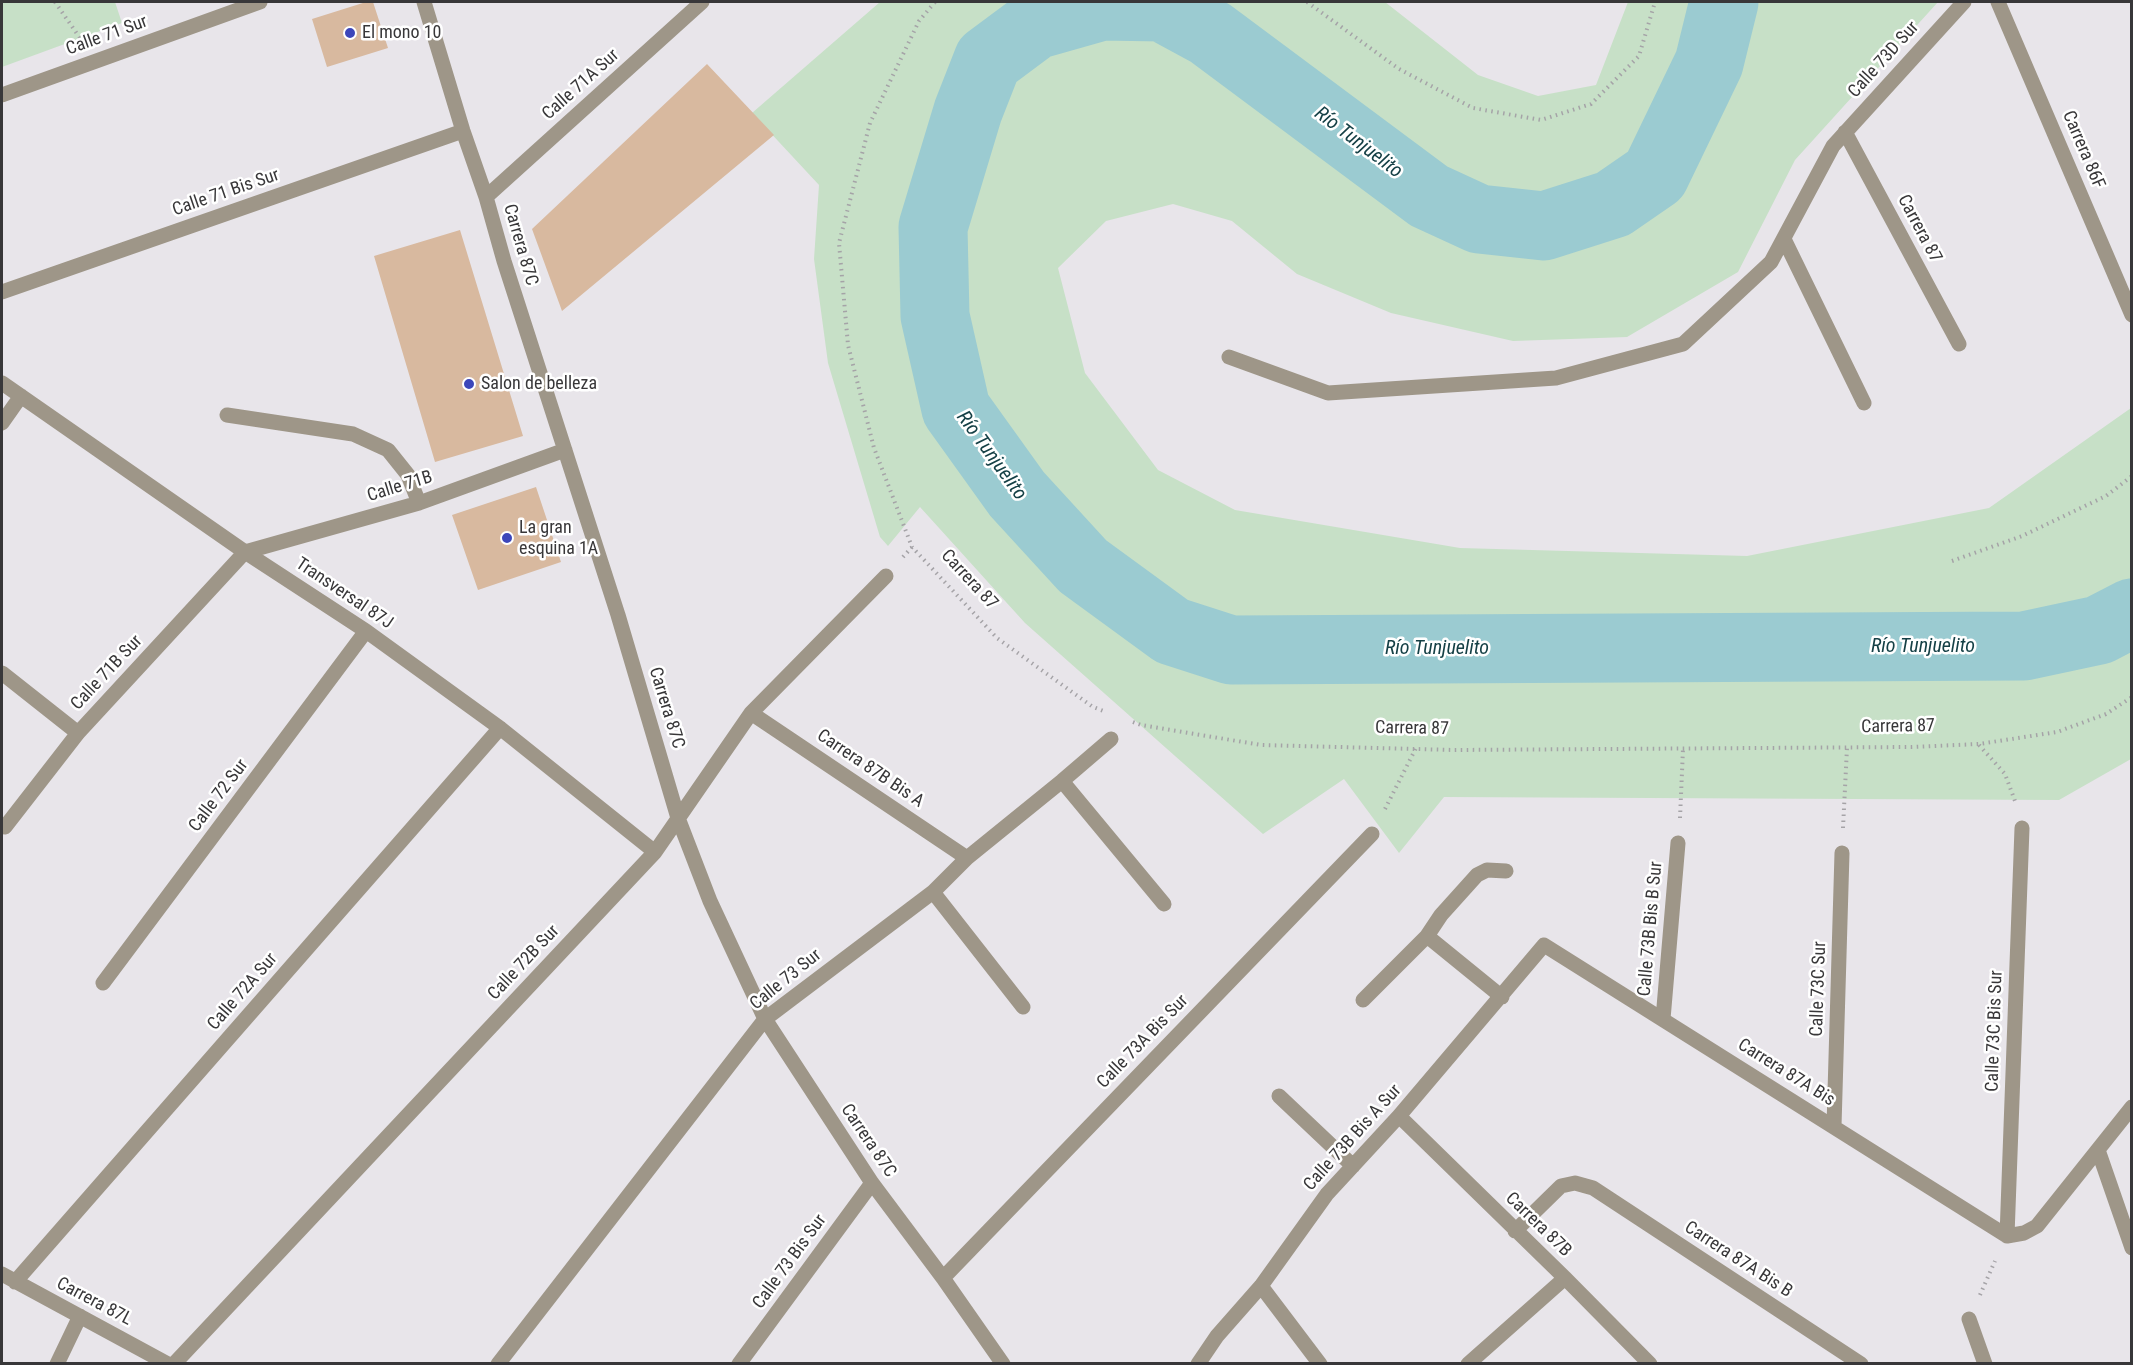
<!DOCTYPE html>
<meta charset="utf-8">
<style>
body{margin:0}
#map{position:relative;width:2133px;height:1365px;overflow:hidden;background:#e8e5ea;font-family:"Roboto Condensed",sans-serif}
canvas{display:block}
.frame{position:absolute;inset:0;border:3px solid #383739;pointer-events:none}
</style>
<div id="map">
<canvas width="2133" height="1365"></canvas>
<div class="frame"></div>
</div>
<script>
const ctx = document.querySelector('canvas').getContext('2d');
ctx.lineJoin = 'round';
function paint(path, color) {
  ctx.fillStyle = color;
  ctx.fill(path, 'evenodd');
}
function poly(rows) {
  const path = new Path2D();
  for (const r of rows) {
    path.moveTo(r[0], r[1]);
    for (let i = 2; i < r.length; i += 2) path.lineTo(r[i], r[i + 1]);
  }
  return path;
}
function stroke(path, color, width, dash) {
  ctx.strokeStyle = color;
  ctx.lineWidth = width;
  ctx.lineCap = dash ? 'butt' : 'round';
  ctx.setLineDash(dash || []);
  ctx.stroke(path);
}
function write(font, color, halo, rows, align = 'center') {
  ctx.font = font + ' "Roboto Condensed",sans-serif';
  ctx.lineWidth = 5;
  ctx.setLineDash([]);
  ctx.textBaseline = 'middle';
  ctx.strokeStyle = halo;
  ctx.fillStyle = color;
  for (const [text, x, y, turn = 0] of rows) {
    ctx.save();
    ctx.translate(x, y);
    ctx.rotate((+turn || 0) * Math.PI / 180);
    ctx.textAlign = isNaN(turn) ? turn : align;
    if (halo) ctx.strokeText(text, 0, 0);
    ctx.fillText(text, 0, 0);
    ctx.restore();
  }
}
const green = poly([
 [2,2,115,2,122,23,2,67],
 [880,2,1385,2,1478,75,1538,96,1596,85,1628,2,1938,2,1795,160,1738,272,1627,337,1513,341,1391,313,1297,274,1232,221,1173,204,1106,221,1058,268,1085,373,1158,470,1235,510,1460,548,1747,556,1989,508,2131,408,2131,759,2059,800,1444,797,1399,853,1344,779,1263,834,1025,623,920,507,888,546,880,537,828,363,814,259,819,185,752,113]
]);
const river = poly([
 [1724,2,1709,63,1655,175,1613,204,1544,226,1479,219,1429,196,1210,33,1162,7,1102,6,1035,25,988,60,968,111,933,227,935,316,956,409,1017,494,1083,566,1172,631,1231,650,2024,646,2099,630,2132,613]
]);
const building = poly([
 [366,2,373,2,388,48,327,67,312,19],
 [707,64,774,135,562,311,532,229],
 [460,230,523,436,435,462,374,256],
 [536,487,561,562,478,590,452,515]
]);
const path = poly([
 [55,2,80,38],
 [935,2,919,21,870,123,839,243,848,345,874,448,912,547,997,638,1093,707,1106,712],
 [1307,2,1399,69,1473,108,1541,120,1591,104,1639,56,1655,2],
 [903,557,912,547],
 [1952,561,2022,536,2106,496,2132,476],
 [1133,722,1141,725,1261,745,1454,750,1911,747,1979,744,2057,732,2106,714,2132,697],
 [1979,745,2005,774,2015,801],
 [1385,809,1416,748],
 [1680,818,1683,749],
 [1843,828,1847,748],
 [1980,1295,1995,1261]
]);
const minor = poly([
 [424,2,463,131,486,197,504,261,618,615,678,818,710,901,765,1019,872,1183,943,1278,1003,1364],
 [1998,2,2132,315],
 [2,95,260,2],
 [1845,132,1959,344],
 [486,197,702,2],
 [1784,239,1864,403],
 [2,292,463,131],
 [1229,357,1328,393,1556,378,1683,344,1771,262,1833,146,1964,2],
 [2,383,245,552,366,631,500,728,655,852],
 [227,415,353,434,388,450,408,475,419,503],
 [2,423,21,396],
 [2,673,78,733],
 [751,713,967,858],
 [1062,781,1164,904],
 [5,827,78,733,245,552,419,503,565,450],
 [933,892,1023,1007],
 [1427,936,1502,997],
 [103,983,366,631],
 [1363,1000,1427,936,1441,915,1477,875,1487,870,1506,871],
 [1663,1019,1678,843],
 [1279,1096,1353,1166],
 [1399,1116,1565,1278,1650,1364],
 [1834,1126,1842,853],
 [2098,1150,2132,1248],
 [1515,1231,1561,1186,1575,1183,1593,1188,1861,1364],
 [2007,1236,2022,828],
 [2007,1236,2024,1233,2037,1226,2132,1107],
 [2,1274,168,1364],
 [943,1278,1372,834],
 [15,1282,500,728],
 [1261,1286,1320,1364],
 [1969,1319,1985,1364],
 [57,1364,80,1316],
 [174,1364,655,852,751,713,886,576],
 [498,1364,765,1019,933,892,967,858,1062,781,1111,739],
 [739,1364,872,1183],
 [1198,1364,1217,1336,1261,1286,1327,1194,1399,1116,1544,945,2007,1236],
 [1468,1364,1565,1278]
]);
const markers = [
 [350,33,6,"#3c46ba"],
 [469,384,6,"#3c46ba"],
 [507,538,6,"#3c46ba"]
];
const poiNames = [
 ["El mono 10",362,33],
 ["Salon de belleza",481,384],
 ["La gran",519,528],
 ["esquina 1A",519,549]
];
const streetNames = [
 ["Calle 71 Sur",107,36,-20],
 ["Calle 73D Sur",1884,60,-48],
 ["Calle 71A Sur",581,85,-42],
 ["Carrera 86F",2083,150,67],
 ["Calle 71 Bis Sur",226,193,-19],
 ["Carrera 87",1919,229,62],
 ["Carrera 87C",520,245,74],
 ["Calle 71B",400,487,-17],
 ["Carrera 87",969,580,47],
 ["Transversal 87J",344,594,34],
 ["Calle 71B Sur",107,673,-47],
 ["Carrera 87C",666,708,73],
 ["Carrera 87",1898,727,-1],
 ["Carrera 87",1412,729,1],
 ["Carrera 87B Bis A",870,769,34],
 ["Calle 72 Sur",219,796,-53],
 ["Calle 73B Bis B Sur",1651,929,-85],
 ["Calle 72B Sur",524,963,-47],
 ["Calle 73 Sur",786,980,-39],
 ["Calle 73C Sur",1819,989,-88],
 ["Calle 72A Sur",243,992,-49],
 ["Calle 73C Bis Sur",1995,1031,-88],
 ["Calle 73A Bis Sur",1143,1042,-46],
 ["Carrera 87A Bis",1786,1073,32],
 ["Calle 73B Bis A Sur",1353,1138,-48],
 ["Carrera 87C",868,1141,56],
 ["Carrera 87B",1538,1225,44],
 ["Carrera 87A Bis B",1738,1260,33],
 ["Calle 73 Bis Sur",790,1262,-54],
 ["Carrera 87L",94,1302,28]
];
const waterNames = [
 ["Río Tunjuelito",1358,143,37],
 ["Río Tunjuelito",991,456,54],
 ["Río Tunjuelito",1923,647],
 ["Río Tunjuelito",1437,649]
];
paint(green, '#c7e0c7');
stroke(river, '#9bcbd1', 69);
paint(building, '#d8b99f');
stroke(path, '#a5a3a7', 4, [1.5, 4.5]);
stroke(minor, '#9e9688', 15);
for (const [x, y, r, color] of markers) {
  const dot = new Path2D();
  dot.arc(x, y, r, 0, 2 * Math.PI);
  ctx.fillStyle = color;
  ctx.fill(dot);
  stroke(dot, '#fff', 2);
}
write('18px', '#383739', '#fff', poiNames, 'left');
write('18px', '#383739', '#fff', streetNames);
write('italic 20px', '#154046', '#fff', waterNames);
</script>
